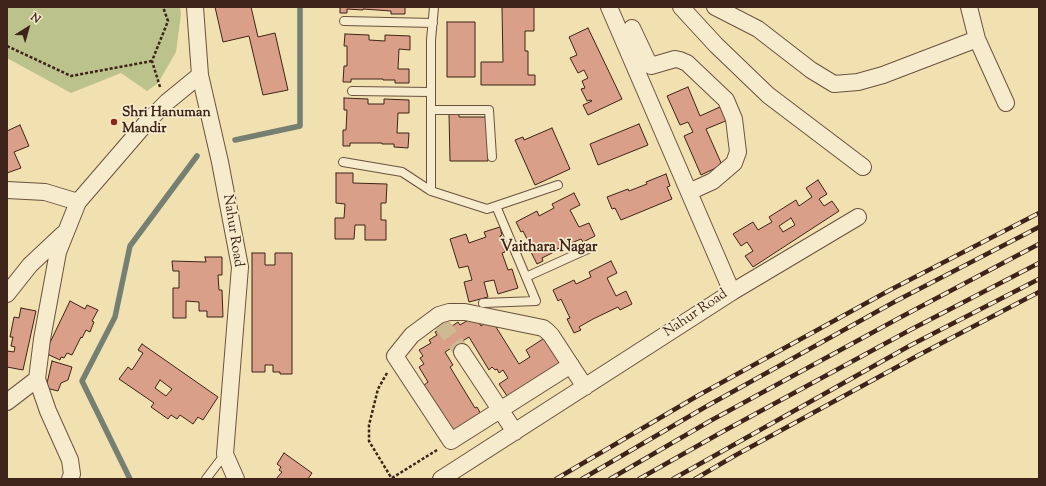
<!DOCTYPE html>
<style>
body{margin:0}
#map{position:relative;width:1046px;height:486px;overflow:hidden;background:#f1e0b0;font-family:"Sorts Mill Goudy",serif}
canvas{display:block}
.frame{position:absolute;inset:0;border:8px solid #3d2319;pointer-events:none}
.north{position:absolute;left:8px;top:8px;width:40px;height:40px;-webkit-text-stroke:3px #f6ebcc;paint-order:stroke;rotate:37deg;font-size:11px;font-weight:700;line-height:16px;text-align:center;color:#3d2319}
.north::after{content:'';display:block;margin:auto;width:14px;height:18px;background:#3d2319;clip-path:polygon(50% 0,100% 100%,50% 72%,0 100%)}
</style>
<div id="map">
<canvas width="1046" height="486"></canvas>
<div class="frame"></div>
<div class="north">N</div>
</div>
<script>
const ctx = document.querySelector('canvas').getContext('2d');
ctx.lineJoin = 'round';
function paint(path, color) {
  ctx.fillStyle = color;
  ctx.fill(path, 'evenodd');
}
function poly(rows) {
  const path = new Path2D();
  for (const r of rows) {
    path.moveTo(r[0], r[1]);
    for (let i = 2; i < r.length; i += 2) path.lineTo(r[i], r[i + 1]);
  }
  return path;
}
function stroke(path, color, width, dash) {
  ctx.strokeStyle = color;
  ctx.lineWidth = width;
  ctx.lineCap = dash ? 'butt' : 'round';
  ctx.setLineDash(dash || []);
  ctx.stroke(path);
}
function write(font, color, halo, rows, align = 'center') {
  ctx.font = font + ' "Sorts Mill Goudy",serif';
  ctx.lineWidth = 3.5;
  ctx.setLineDash([]);
  ctx.textBaseline = 'middle';
  ctx.strokeStyle = halo;
  ctx.fillStyle = color;
  for (const [text, x, y, turn = 0] of rows) {
    ctx.save();
    ctx.translate(x, y);
    ctx.rotate((+turn || 0) * Math.PI / 180);
    ctx.textAlign = isNaN(turn) ? turn : align;
    if (halo) ctx.strokeText(text, 0, 0);
    ctx.fillText(text, 0, 0);
    ctx.restore();
  }
}
const green = poly([
 [7,7,180,7,181,14,176,52,158,83,147,91,121,73,71,93,7,58]
]);
const stream = poly([
 [235,140,300,126,300,7],
 [130,479,82,381,115,317,130,246,197,156]
]);
const building = poly([
 [215,7,251,7,258,37,275,33,288,90,263,95,249,36,223,42,215,7],
 [340,7,405,7,405,14,391,14,391,11,363,9,363,10,347,9,347,13,340,13,340,7],
 [502,7,534,7,534,31,525,31,525,51,528,51,528,75,535,75,535,85,481,85,481,62,503,62,502,7],
 [447,22,475,22,475,77,447,77,447,22],
 [588,28,622,99,588,115,583,105,592,101,591,100,587,101,581,89,585,88,582,81,588,78,584,70,578,73,570,58,577,55,569,37,588,28],
 [345,34,369,35,369,40,385,41,385,35,410,36,410,50,399,49,398,69,409,69,409,83,395,83,395,80,383,80,383,79,351,79,351,82,343,82,344,66,347,66,347,46,344,46,345,34],
 [688,87,700,116,722,106,728,120,706,129,722,165,701,175,684,136,693,132,688,122,680,125,667,96,688,87],
 [344,98,368,99,368,104,384,104,384,99,409,100,409,113,398,113,397,133,409,133,408,148,394,147,394,144,382,144,382,143,350,143,350,146,343,146,343,130,346,130,347,110,344,110,344,98],
 [449,113,459,113,459,117,487,117,488,161,450,161,449,113],
 [639,124,648,145,598,165,590,144,639,124],
 [20,125,29,146,14,152,21,168,7,173,7,131,20,125],
 [552,128,570,169,535,185,515,140,523,137,524,140,552,128],
 [336,173,353,173,353,183,387,184,386,203,381,203,381,220,386,220,386,240,365,240,365,225,355,225,354,239,335,239,335,218,344,218,345,204,336,203,336,173],
 [666,174,670,186,667,187,672,199,621,220,615,208,612,209,607,197,628,189,629,191,647,184,646,182,666,174],
 [818,180,827,194,819,199,824,206,832,201,839,211,753,267,745,256,753,251,747,242,741,246,733,234,753,222,758,230,772,222,769,217,796,200,799,206,812,197,806,188,818,180],
 [791,218,795,225,783,232,779,226,791,218],
 [574,193,580,205,570,210,579,227,589,223,595,236,583,242,581,239,555,250,556,251,542,258,543,261,537,264,530,250,532,249,523,231,521,232,516,222,537,211,539,216,554,208,552,204,574,193],
 [500,227,502,235,500,236,505,252,502,253,508,270,512,269,518,288,498,294,494,280,484,282,488,297,469,302,464,282,472,280,468,266,459,268,450,239,466,234,469,243,486,237,484,232,500,227],
 [252,253,265,253,265,265,275,265,275,253,292,253,292,374,280,374,280,372,273,372,273,365,265,365,265,372,252,372,252,253],
 [205,257,222,257,222,275,218,275,219,290,222,290,223,317,207,317,207,311,199,311,199,302,186,301,186,318,173,318,173,288,179,288,179,271,173,271,172,261,206,262,205,257],
 [611,261,617,273,607,278,616,296,626,291,632,304,620,310,618,307,593,319,579,327,581,330,574,333,567,319,570,318,561,299,558,301,553,290,574,280,576,284,591,277,589,272,611,261],
 [70,301,85,309,87,305,98,310,92,321,94,322,90,332,86,330,82,338,81,337,72,355,67,353,64,358,61,357,60,360,45,353,70,301],
 [21,308,36,311,23,370,7,367,7,351,14,352,15,347,11,346,13,337,10,337,14,317,19,318,21,308],
 [475,316,481,326,491,319,519,364,530,357,526,350,546,337,563,366,509,399,499,384,508,378,503,370,499,373,497,369,495,370,492,367,489,370,469,337,445,352,453,365,450,367,475,408,477,407,482,416,453,435,423,386,428,382,419,367,424,364,420,358,423,356,419,350,431,343,429,340,437,335,435,332,450,323,452,326,458,322,460,325,475,316],
 [142,344,218,397,203,420,198,417,193,424,180,415,177,419,171,415,168,419,151,407,154,403,119,379,128,367,132,370,143,353,138,350,142,344],
 [52,361,72,367,68,380,61,383,58,391,46,388,52,361],
 [160,380,172,389,166,396,155,388,160,380],
 [284,453,312,473,308,479,276,479,282,472,279,470,281,467,277,464,284,453]
]);
const streetTunnel = poly([
 [441,323,462,352]
]);
const path = poly([
 [7,46,71,76,152,61],
 [160,87,152,61,168,21,163,7],
 [387,373,378,389,369,425,369,441,392,479],
 [392,478,437,450]
]);
const lane = poly([
 [344,21,433,23],
 [352,91,431,92],
 [431,110,489,110,492,157],
 [343,162,402,172,431,191,487,209,558,185],
 [431,191,431,40,434,7],
 [496,206,526,277,590,248],
 [483,303,536,301,526,277],
 [206,479,225,454]
]);
const street = poly([
 [195,7,200,75,220,162,240,267,225,454,236,479],
 [681,7,716,45,768,95,863,167],
 [715,7,758,29,811,70,834,84,858,82,883,75,977,39],
 [969,7,977,39,1006,103],
 [632,28,649,64,651,66,675,59,680,60,687,63,726,100,734,119,738,152,734,163,713,181,689,192],
 [7,190,45,192,78,202,147,122,167,102,200,75],
 [732,292,858,217],
 [7,294,30,265,63,234],
 [462,352,515,432],
 [571,365,451,441,395,356,412,335,439,315,449,312,465,312,543,328,547,331,551,335,585,387],
 [7,402,37,379],
 [70,479,72,474,70,460,48,411,37,379,42,339,58,252,78,202],
 [441,479,732,292,609,7]
]);
const rail = poly([
 [556,479,699,395,890,290,1039,213],
 [582,479,707,406,896,301,1039,227],
 [610,479,710,421,901,317,1039,244],
 [639,479,722,432,910,330,1039,263],
 [673,479,911,345,1039,279],
 [695,479,736,455,917,356,1039,292]
]);
const markers = [
 [114,122,4,"#8f2418"]
];
const poiNames = [
 ["Shri Hanuman",122,114],
 ["Mandir",122,130]
];
const streetNames = [
 ["Nahur Road",232,231,81],
 ["Nahur Road",696,314,-34]
];
const neighbourhoodNames = [
 ["Vaithara Nagar",549,248]
];
paint(green, '#bbc28b');
stroke(stream, '#757f72', 5.5);
paint(building, '#da9f88');
stroke(building, '#3d2319', 1);
stroke(streetTunnel, '#cdba92', 16, [16, 8]);
stroke(lane, '#6a523f', 10);
stroke(street, '#6a523f', 18);
stroke(path, '#3d2319', 2.5, [3, 2]);
stroke(lane, '#f6ebcc', 8);
stroke(street, '#f6ebcc', 16);
stroke(rail, '#3d2319', 4.5);
stroke(rail, '#f6ebcc', 3, [9]);
for (const [x, y, r, color] of markers) {
  const dot = new Path2D();
  dot.arc(x, y, r, 0, 2 * Math.PI);
  ctx.fillStyle = color;
  ctx.fill(dot);
  stroke(dot, '#f6ebcc', 1.5);
}
write('bold 14px', '#3d2319', '#f6ebcc', poiNames, 'left');
write('14px', '#3d2319', '#f6ebcc', streetNames);
write('bold 15px', '#3d2319', '#f6ebcc', neighbourhoodNames);
</script>
